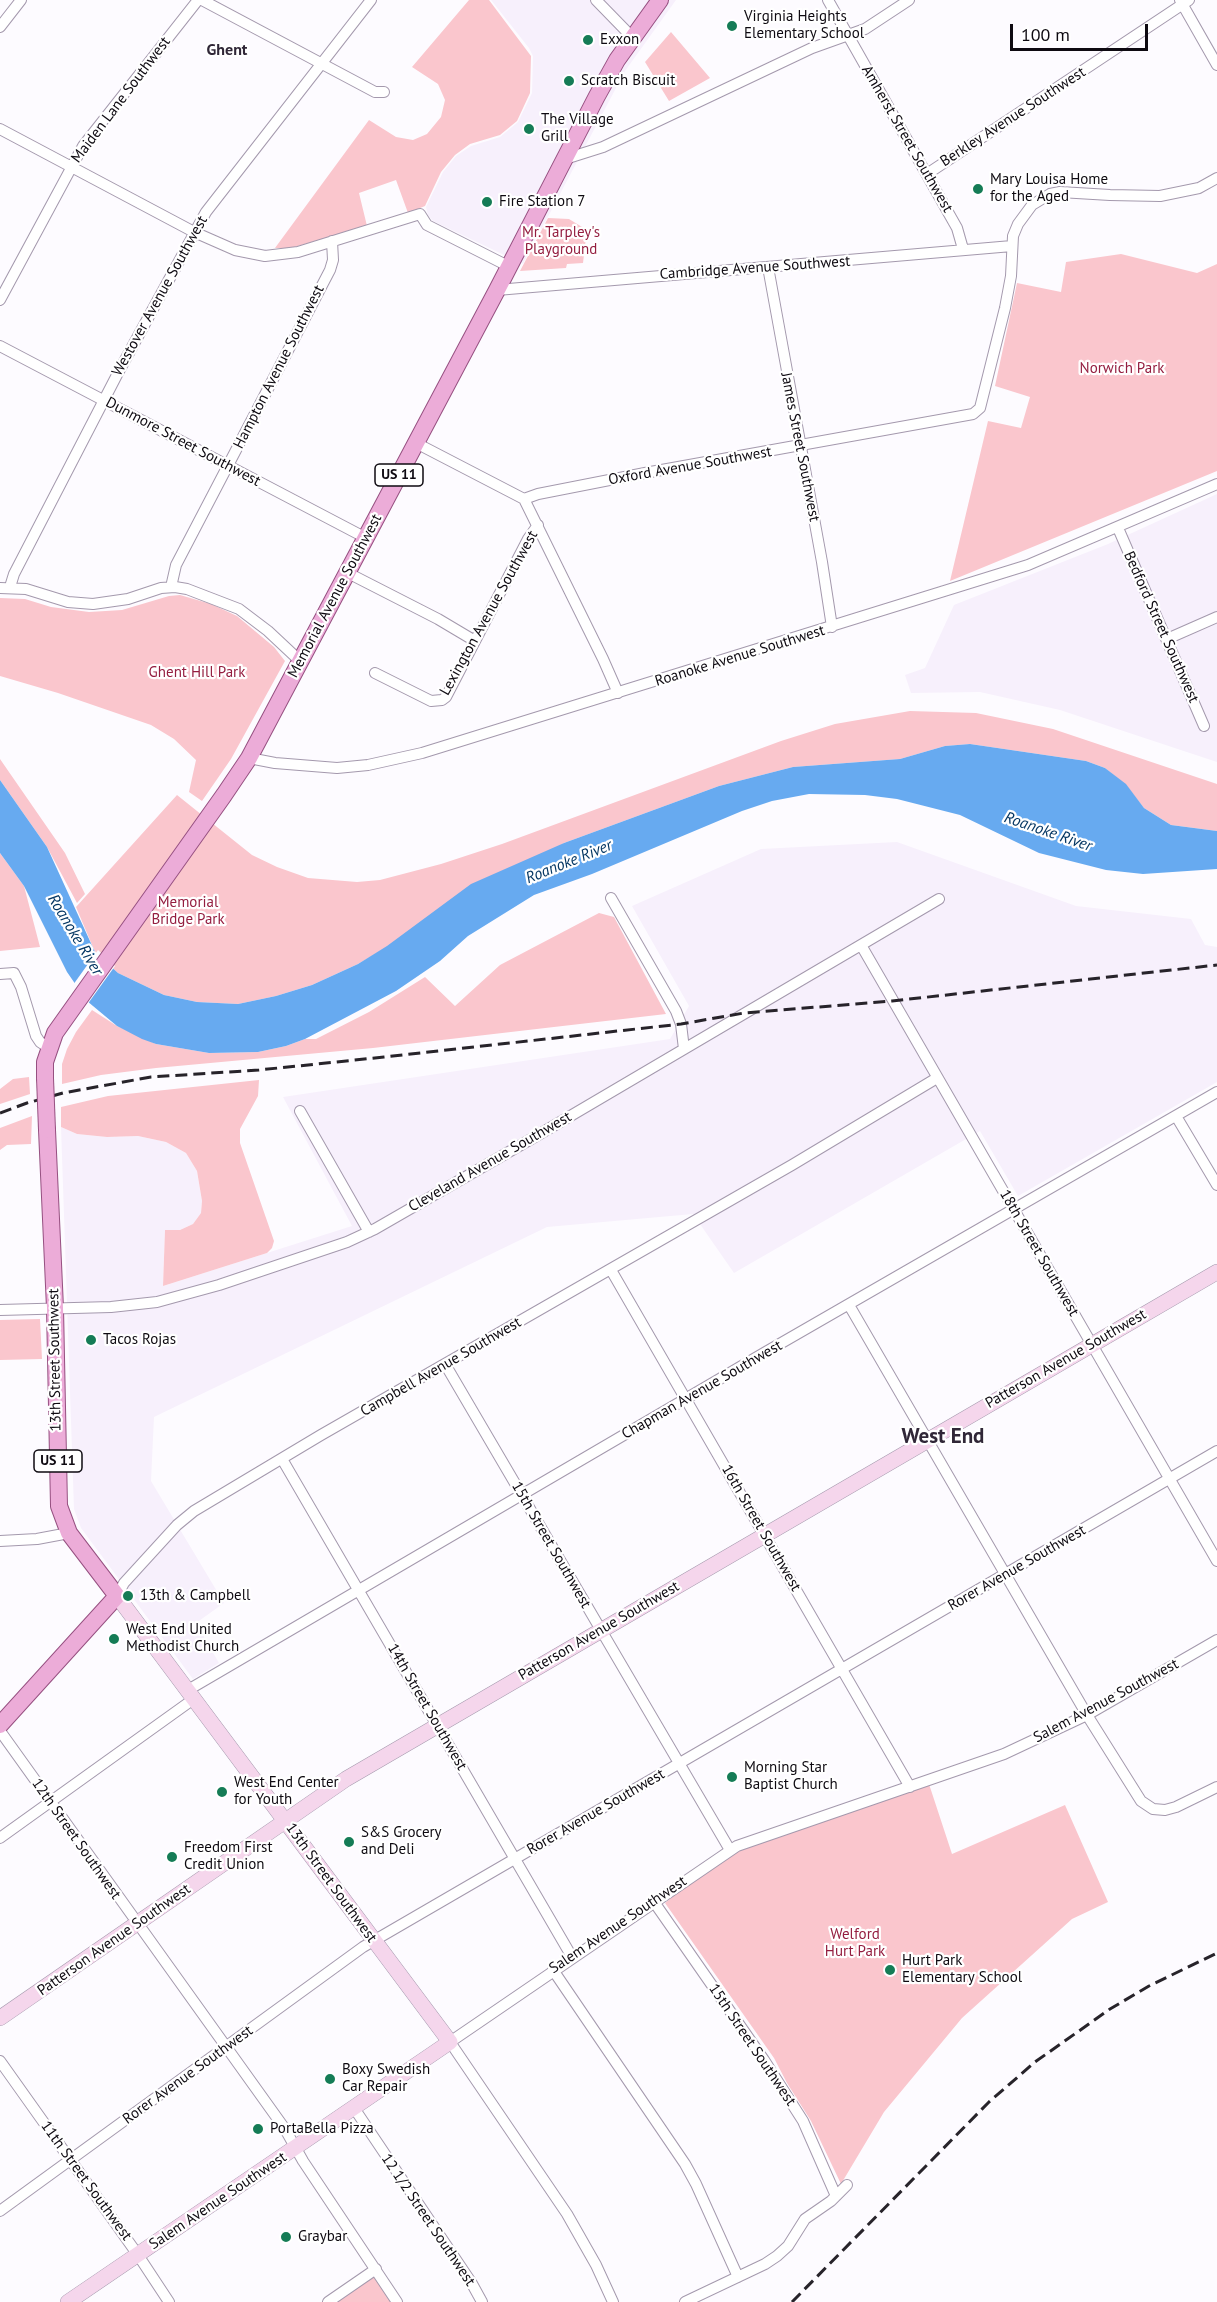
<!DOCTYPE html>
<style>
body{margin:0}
#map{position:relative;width:1217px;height:2302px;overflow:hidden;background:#fdfbff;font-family:"PT Sans",sans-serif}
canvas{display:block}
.scale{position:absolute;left:1010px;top:24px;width:138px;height:27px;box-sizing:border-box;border:3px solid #0e0a11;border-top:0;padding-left:8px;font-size:18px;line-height:21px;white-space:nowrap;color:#0e0a11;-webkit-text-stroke:4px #fff;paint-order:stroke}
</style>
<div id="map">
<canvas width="1217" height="2302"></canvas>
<div class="scale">100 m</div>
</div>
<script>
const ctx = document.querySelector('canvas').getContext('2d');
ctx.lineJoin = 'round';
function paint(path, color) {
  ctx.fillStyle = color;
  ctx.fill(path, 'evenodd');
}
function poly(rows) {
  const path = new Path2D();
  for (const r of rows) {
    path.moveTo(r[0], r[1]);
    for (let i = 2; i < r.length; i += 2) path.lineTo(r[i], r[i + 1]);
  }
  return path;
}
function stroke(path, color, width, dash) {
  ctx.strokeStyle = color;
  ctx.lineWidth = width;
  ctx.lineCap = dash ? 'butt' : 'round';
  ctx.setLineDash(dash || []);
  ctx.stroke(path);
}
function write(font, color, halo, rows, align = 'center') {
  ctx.font = font + ' "PT Sans",sans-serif';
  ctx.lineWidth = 4.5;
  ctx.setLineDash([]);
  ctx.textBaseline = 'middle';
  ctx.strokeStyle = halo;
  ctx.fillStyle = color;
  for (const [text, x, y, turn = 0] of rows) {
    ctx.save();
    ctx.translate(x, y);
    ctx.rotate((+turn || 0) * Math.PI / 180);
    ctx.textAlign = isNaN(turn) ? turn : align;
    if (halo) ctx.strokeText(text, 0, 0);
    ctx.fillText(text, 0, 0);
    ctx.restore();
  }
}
const built = poly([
 [491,0,676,0,625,71,523,264,433,221,428,215,426,207,443,172,456,156,471,146,500,137,518,122,532,93,533,56,529,48],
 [1217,494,1217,762,1060,710,980,692,911,693,905,675,925,668,954,605,1108,544],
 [897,842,1076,906,1191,919,1205,945,1217,947,1217,1082,1018,1196,980,1131,734,1273,693,1214,547,1227,154,1417,151,1481,224,1603,196,1623,219,1663,193,1679,81,1528,74,1509,61,1127,77,1134,107,1137,138,1136,166,1142,186,1153,197,1171,202,1201,201,1213,193,1224,180,1230,165,1230,163,1286,352,1226,283,1097,670,1039,689,1006,632,906,761,849]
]);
const green = poly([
 [469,0,489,0,531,56,530,93,517,121,500,135,470,144,455,155,441,172,425,206,408,213,396,180,359,193,367,226,291,248,275,248,369,120,396,137,413,140,427,134,441,117,445,100,438,84,412,67],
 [671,32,710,78,669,101,645,62],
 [548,218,569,219,587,230,583,263,567,264,566,268,520,271],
 [1121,254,1197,273,1217,264,1217,471,950,581,988,421,1021,428,1030,397,995,386,1017,283,1061,292,1066,262],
 [180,595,211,604,237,616,274,647,285,661,231,759,202,801,189,792,196,760,174,739,151,725,58,693,0,676,0,598,25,599,51,607,89,612,122,610,169,596],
 [910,711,976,713,1053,729,1217,784,1217,831,1171,825,1144,808,1126,785,1105,768,1086,761,970,744,945,746,900,759,793,767,719,786,564,843,358,964,312,985,276,996,238,1004,197,1002,164,995,118,973,95,952,76,907,177,795,252,855,277,867,308,878,357,882,380,880,441,864,502,844,781,741,835,724],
 [0,759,65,853,85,894,77,903,47,847,0,780],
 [0,853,24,886,40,947,0,951],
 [599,913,614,917,666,1014,373,1048,156,1068,101,1075,62,1084,62,1064,67,1049,76,1032,92,1010,117,1026,156,1044,209,1053,258,1052,286,1046,305,1039,316,1039,369,1012,425,977,455,1006,500,965],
 [29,1077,30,1094,0,1104,0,1089,13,1079],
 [259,1080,258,1096,240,1129,240,1143,274,1241,272,1248,267,1253,163,1286,165,1230,180,1230,193,1224,201,1213,202,1201,197,1171,186,1153,166,1142,138,1136,107,1137,77,1134,61,1127,61,1107,108,1096],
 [32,1116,31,1144,7,1145,0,1150,0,1128],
 [40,1319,42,1359,0,1360,0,1320],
 [928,1781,952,1854,1065,1805,1108,1902,1072,1919,962,2018,884,2112,841,2184,811,2121,787,2083,774,2058,665,1903,730,1850],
 [376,2269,397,2302,328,2302]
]);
const water = poly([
 [970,744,1086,761,1105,768,1126,784,1144,808,1171,825,1217,831,1217,869,1143,874,1106,870,1039,853,960,815,897,799,865,795,809,794,772,801,742,811,592,874,534,895,468,936,440,961,396,991,305,1039,286,1046,258,1052,209,1053,156,1044,142,1039,117,1026,87,1001,67,972,24,886,0,853,0,780,47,847,95,952,118,973,164,995,197,1002,238,1004,276,996,312,985,358,964,387,946,471,884,564,843,719,786,793,767,900,759,945,746]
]);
const pier = poly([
 [98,950,115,966,87,1005,73,985]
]);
const street = poly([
 [202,0,375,92,384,92],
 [596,0,633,38],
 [828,0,957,228,963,249],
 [1180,0,1217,65],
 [0,27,21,0],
 [0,129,194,232,235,250,265,256,298,252,420,214,427,225,508,266],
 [565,159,603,147,812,48,865,29,909,0],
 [927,174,1189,0],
 [768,267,822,562,832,627],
 [497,290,1012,246],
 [0,300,83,146,198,0],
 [0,346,366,538],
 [416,443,524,499,603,659,618,693],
 [524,499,538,494,645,473,973,414,980,408,1005,308,1011,276,1013,236,1018,224,1032,205,1050,194,1060,192,1110,195,1160,196,1199,188,1217,178],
 [1118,528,1204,726],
 [348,573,438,619,475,641],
 [10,587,14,574,119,371,206,212,371,0],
 [171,587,176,565,330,270,333,260,332,241],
 [0,588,26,589,68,602,93,604,128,599,161,588,175,587,187,589,239,609,268,631,300,661],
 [1167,639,1217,617],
 [375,673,431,701,442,700,446,697,528,539,538,525],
 [249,758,275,763,337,768,368,765,422,753,1028,565,1217,484],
 [611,898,676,1011,681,1024,684,1049],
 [861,945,1217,1561],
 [0,974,14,973,21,987,36,1036,40,1042,49,1048],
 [300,1111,369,1232],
 [1176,1116,1217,1185],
 [611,1270,910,1787],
 [849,1305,1087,1715,1141,1801,1153,1809,1165,1810,1176,1807,1217,1787],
 [0,1310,111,1307,157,1302,219,1285,347,1242,375,1229,533,1138,939,899],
 [445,1364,730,1850],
 [282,1459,572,1957],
 [0,1541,37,1539,69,1533],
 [117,1596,124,1583,177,1525,194,1511,321,1435,792,1165,937,1078],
 [188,1690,764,1353,1217,1092],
 [0,1731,285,2129,303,2161,397,2302],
 [0,1838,195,1698],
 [654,1902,764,2060,803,2121,836,2196],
 [553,1970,685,2164,696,2184,738,2277],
 [0,2061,138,2255,169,2302],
 [354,2108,471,2282,482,2302],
 [0,2211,363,1947,1217,1451],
 [328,2302,376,2269],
 [613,2302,596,2265,567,2214,450,2042,737,1846,1004,1754,1087,1715,1217,1640],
 [685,2302,765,2264,777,2256,788,2246,805,2219,831,2201,847,2185]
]);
const secondary = poly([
 [0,2018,346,1779,1217,1272],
 [68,2302,450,2042,117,1596]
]);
const primary = poly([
 [45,1078,45,1062,55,1033,224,795,249,758,497,290,597,96,617,60,660,0],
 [0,1725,117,1596,69,1533,59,1506,55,1308,47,1130]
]);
const rail = poly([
 [0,1113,27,1103,63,1093,151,1077,259,1070,384,1057,681,1024,744,1013,892,1001,1217,965],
 [792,2302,989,2102,1035,2062,1110,2009,1149,1986,1217,1953]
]);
const primaryBridge = poly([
 [45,1078,47,1130]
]);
const markers = [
 [732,26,6,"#157c56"],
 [588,40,6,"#157c56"],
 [569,81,6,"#157c56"],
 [529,129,6,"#157c56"],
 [978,189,6,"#157c56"],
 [487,202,6,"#157c56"],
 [91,1340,6,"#157c56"],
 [128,1596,6,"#157c56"],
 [114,1639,6,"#157c56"],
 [732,1777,6,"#157c56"],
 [222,1792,6,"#157c56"],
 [349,1842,6,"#157c56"],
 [172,1857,6,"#157c56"],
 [890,1970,6,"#157c56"],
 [330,2079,6,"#157c56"],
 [258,2129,6,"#157c56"],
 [286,2237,6,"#157c56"]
];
const shields = [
 [399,475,48],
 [58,1461,48]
];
const shieldNames = [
 ["US 11",399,475],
 ["US 11",58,1461]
];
const poiNames = [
 ["Virginia Heights",744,17],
 ["Elementary School",744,34],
 ["Exxon",600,40],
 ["Scratch Biscuit",581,81],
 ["The Village",541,120],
 ["Grill",541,137],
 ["Mary Louisa Home",990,180],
 ["for the Aged",990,197],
 ["Fire Station 7",499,202],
 ["Tacos Rojas",103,1340],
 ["13th & Campbell",140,1596],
 ["West End United",126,1630],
 ["Methodist Church",126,1647],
 ["Morning Star",744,1768],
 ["Baptist Church",744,1785],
 ["West End Center",234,1783],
 ["for Youth",234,1800],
 ["S&S Grocery",361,1833],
 ["and Deli",361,1850],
 ["Freedom First",184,1848],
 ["Credit Union",184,1865],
 ["Hurt Park",902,1961],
 ["Elementary School",902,1978],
 ["Boxy Swedish",342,2070],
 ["Car Repair",342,2087],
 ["PortaBella Pizza",270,2129],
 ["Graybar",298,2237]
];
const streetNames = [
 ["Maiden Lane Southwest",121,100,-53],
 ["Berkley Avenue Southwest",1013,117,-33],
 ["Amherst Street Southwest",907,139,60],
 ["Cambridge Avenue Southwest",755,268,-4],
 ["Westover Avenue Southwest",160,296,-61],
 ["Hampton Avenue Southwest",279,367,-63],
 ["Dunmore Street Southwest",183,442,28],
 ["James Street Southwest",800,447,79],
 ["Oxford Avenue Southwest",690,466,-10],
 ["Memorial Avenue Southwest",335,596,-62],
 ["Lexington Avenue Southwest",489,613,-61],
 ["Bedford Street Southwest",1161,627,66],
 ["Roanoke Avenue Southwest",740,656,-17],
 ["Cleveland Avenue Southwest",490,1162,-30],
 ["18th Street Southwest",1039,1253,60],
 ["Patterson Avenue Southwest",1066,1359,-30],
 ["13th Street Southwest",55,1360,-91],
 ["Campbell Avenue Southwest",441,1367,-30],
 ["Chapman Avenue Southwest",702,1390,-30],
 ["16th Street Southwest",761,1528,60],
 ["15th Street Southwest",551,1545,60],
 ["Rorer Avenue Southwest",1017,1568,-30],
 ["Patterson Avenue Southwest",599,1631,-30],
 ["Salem Avenue Southwest",1106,1701,-28],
 ["14th Street Southwest",427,1707,60],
 ["Rorer Avenue Southwest",596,1812,-30],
 ["12th Street Southwest",76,1839,55],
 ["13th Street Southwest",331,1883,54],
 ["Salem Avenue Southwest",618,1925,-34],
 ["Patterson Avenue Southwest",114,1940,-35],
 ["15th Street Southwest",752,2045,56],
 ["Rorer Avenue Southwest",188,2075,-36],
 ["11th Street Southwest",86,2181,54],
 ["Salem Avenue Southwest",218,2201,-34],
 ["12 1/2 Street Southwest",428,2220,56]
];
const parkNames = [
 ["Mr. Tarpley's",561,233],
 ["Playground",561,250],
 ["Norwich Park",1122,369],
 ["Ghent Hill Park",197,673],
 ["Memorial",188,903],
 ["Bridge Park",188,920],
 ["Welford",855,1935],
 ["Hurt Park",855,1952]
];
const neighbourhoodNames = [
 ["Ghent",227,50]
];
const waterNames = [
 ["Roanoke River",1048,832,19],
 ["Roanoke River",569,862,-22],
 ["Roanoke River",75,935,59]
];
const districtNames = [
 ["West End",943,1437]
];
paint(built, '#f7f0fc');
paint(green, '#fac6cd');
paint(water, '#67aaf0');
paint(pier, '#fdfbff');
stroke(street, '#a499ad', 12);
stroke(secondary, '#a499ad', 16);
stroke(primary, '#965081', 18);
stroke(street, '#fff', 10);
stroke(secondary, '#f5d6ec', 15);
stroke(primary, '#ecacd8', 16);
stroke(rail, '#27232a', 3, [12, 6]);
stroke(primaryBridge, '#965081', 18, []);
stroke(primaryBridge, '#ecacd8', 16);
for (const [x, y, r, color] of markers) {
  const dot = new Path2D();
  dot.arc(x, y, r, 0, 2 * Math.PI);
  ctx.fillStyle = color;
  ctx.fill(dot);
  stroke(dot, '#fff', 2);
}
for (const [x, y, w] of shields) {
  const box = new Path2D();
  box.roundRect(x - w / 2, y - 11, w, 22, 4.5);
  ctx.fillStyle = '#fff';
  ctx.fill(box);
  stroke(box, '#0e0a11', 1.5);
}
write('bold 14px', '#0e0a11', null, shieldNames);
write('15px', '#0e0a11', '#fff', poiNames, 'left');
write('15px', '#0e0a11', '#fff', streetNames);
write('15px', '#941e40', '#fff', parkNames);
write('bold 16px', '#302737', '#fff', neighbourhoodNames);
write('italic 16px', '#053763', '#fff', waterNames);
write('bold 21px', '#302737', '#fff', districtNames);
</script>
